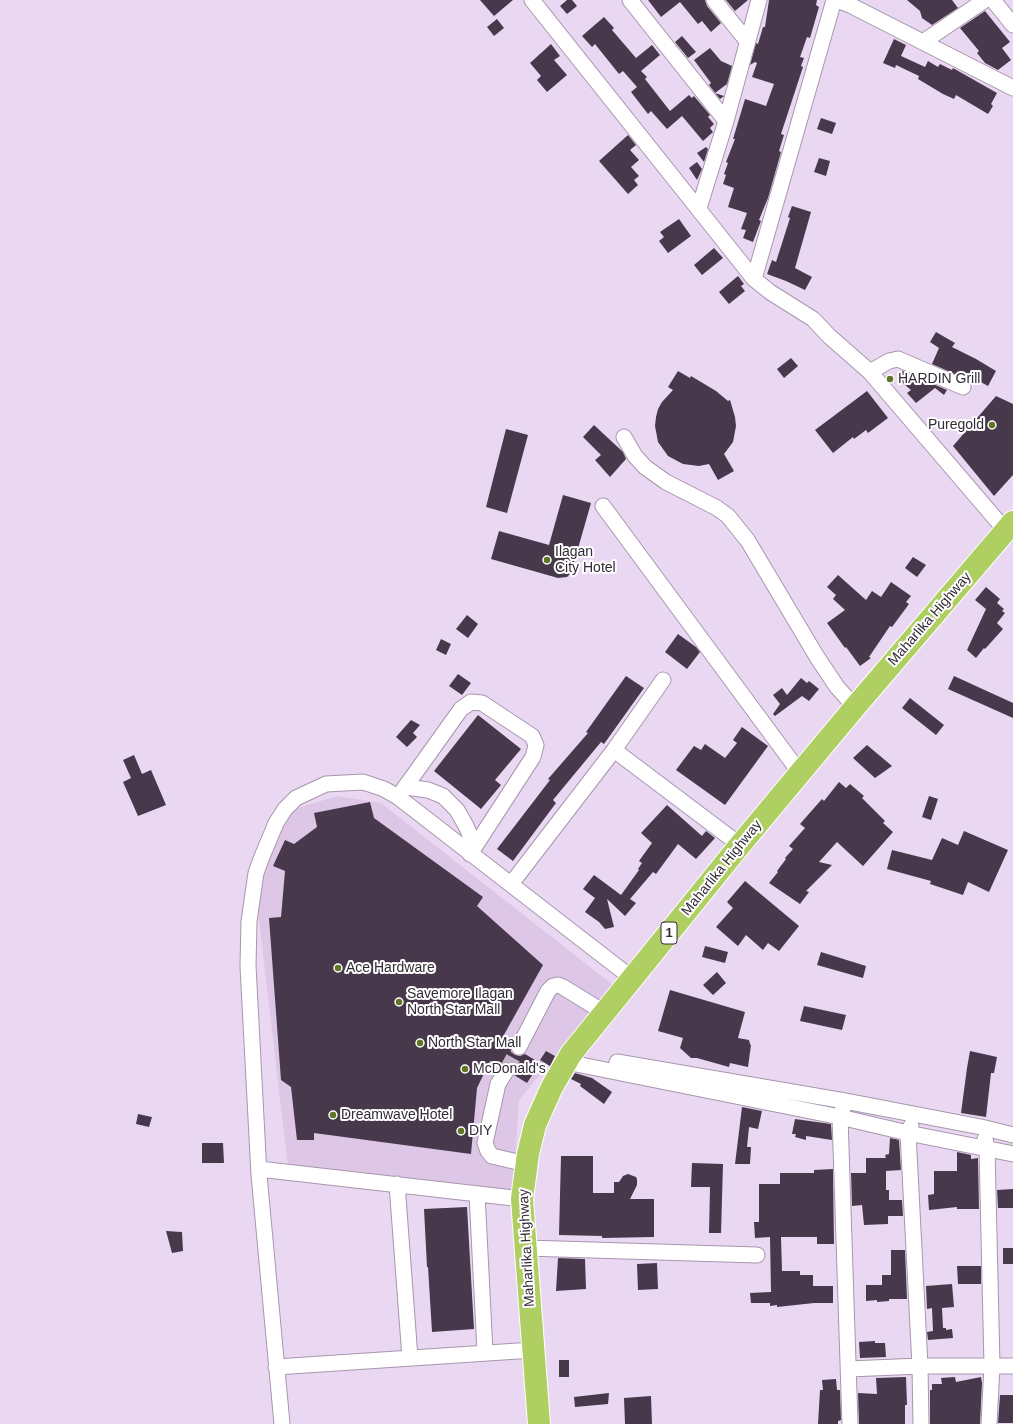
<!DOCTYPE html>
<style>
body{margin:0}
canvas{display:block;background:#ead7f1}
</style>
<canvas width="1013" height="1424"></canvas>
<script>
const ctx = document.querySelector('canvas').getContext('2d');
ctx.lineJoin = 'round';
function paint(path, color) {
  ctx.fillStyle = color;
  ctx.fill(path, 'evenodd');
}
function poly(rows) {
  const path = new Path2D();
  for (const r of rows) {
    path.moveTo(r[0], r[1]);
    for (let i = 2; i < r.length; i += 2) path.lineTo(r[i], r[i + 1]);
  }
  return path;
}
function stroke(path, color, width, dash) {
  ctx.strokeStyle = color;
  ctx.lineWidth = width;
  ctx.lineCap = dash ? 'butt' : 'round';
  ctx.setLineDash(dash || []);
  ctx.stroke(path);
}
function write(font, color, halo, rows, align = 'center') {
  ctx.font = font + ' Helvetica,sans-serif';
  ctx.lineWidth = 4;
  ctx.setLineDash([]);
  ctx.textBaseline = 'middle';
  ctx.strokeStyle = halo;
  ctx.fillStyle = color;
  for (const [text, x, y, turn = 0] of rows) {
    ctx.save();
    ctx.translate(x, y);
    ctx.rotate((+turn || 0) * Math.PI / 180);
    ctx.textAlign = isNaN(turn) ? turn : align;
    if (halo) ctx.strokeText(text, 0, 0);
    ctx.fillText(text, 0, 0);
    ctx.restore();
  }
}
const built = poly([
 [337,796,381,803,613,985,519,1100,513,1191,288,1167,258,911,265,860,294,809]
]);
const building = poly([
 [480,0,513,0,494,16],
 [567,0,572,0,577,6,567,14,560,6],
 [648,0,705,0,707,6,721,23,711,32,702,21,698,24,680,2,661,17],
 [726,0,748,0,735,11],
 [769,0,817,0,816,5,819,7,810,38,807,37,800,57,804,58,801,66,803,67,781,134,784,135,779,151,781,152,768,198,759,220,761,221,753,242,743,238,746,230,741,229,747,213,728,207,734,188,723,184,726,175,724,174,728,163,726,162,735,139,733,139,745,99,766,106,774,84,752,77,757,63,755,62,750,65,756,43,758,44,763,27,765,27],
 [907,0,952,0,958,8,932,25,922,18,920,11],
 [985,11,1010,42,1002,48,1011,60,998,70,985,63,977,53,979,51,960,28],
 [604,17,614,28,612,30,636,58,652,45,660,55,641,71,647,77,645,79,670,111,689,95,692,98,694,96,710,115,708,117,714,124,710,128,713,132,703,141,682,116,667,129,651,111,648,114,631,92,637,87,623,71,619,74,595,44,592,47,582,36],
 [497,19,504,28,494,36,487,27],
 [682,36,696,52,688,58,675,42],
 [894,39,906,45,901,56,925,67,928,61,938,67,940,64,952,70,953,68,997,93,991,104,993,106,988,114,956,95,954,99,943,94,918,79,919,76,896,65,895,68,883,63],
 [551,44,560,56,554,60,567,75,547,92,537,80,541,76,530,63],
 [710,48,721,61,732,66,727,84,715,93,724,96,720,99,709,85,711,83,694,60],
 [821,118,836,123,832,134,817,129],
 [628,135,636,145,630,150,639,160,631,167,639,176,634,180,638,185,628,194,599,161],
 [706,147,708,149,704,162,697,153],
 [819,158,830,161,826,176,814,172],
 [697,162,702,169,697,180,689,168],
 [792,206,811,212,795,268,812,277,805,290,786,281,767,274,772,260,776,262,790,218,788,217],
 [679,219,691,236,668,253,659,241,664,237,660,232],
 [714,248,723,258,702,275,694,265],
 [738,276,744,284,741,286,745,291,729,304,719,292],
 [936,332,955,343,952,347,976,359,996,371,988,386,968,375,966,379,932,364,939,348,930,342],
 [791,358,798,366,784,378,777,369],
 [678,371,690,378,691,376,716,391,728,401,730,400,735,417,736,426,733,442,724,454,734,471,718,480,709,464,699,466,683,464,668,456,658,442,655,426,656,417,658,409,662,402,673,390,668,387],
 [903,371,947,390,944,395,935,388,916,403,907,393,911,390,897,378],
 [867,391,888,418,868,433,866,430,854,439,853,437,833,453,815,430],
 [996,396,1013,404,1013,475,994,496,953,446],
 [594,425,623,452,626,459,610,477,595,460,601,455,583,437],
 [506,429,528,435,507,513,486,507],
 [563,495,591,503,571,573,567,577,558,578,491,559,499,531,549,545],
 [913,557,926,565,917,577,905,568],
 [838,575,866,600,872,591,881,597,891,582,911,596,906,602,909,604,892,627,890,626,869,657,871,658,860,666,846,647,845,648,827,623,845,610,833,599,836,595,827,587],
 [986,587,1000,599,997,603,1004,609,1002,611,1005,613,997,623,1003,629,985,649,984,648,976,658,967,650,986,609,975,600],
 [467,615,478,624,468,638,456,629],
 [678,634,696,647,700,652,687,669,665,652],
 [441,639,451,644,446,655,436,650],
 [458,674,471,683,462,695,449,686],
 [626,676,644,688,604,744,601,742,553,800,556,803,513,861,497,849,550,780,548,779,588,733,586,732],
 [954,676,1013,703,1013,718,948,689],
 [801,678,807,683,809,681,819,689,809,701,802,696,775,716,773,714,780,704,773,695,782,688,787,695],
 [910,698,944,725,936,735,902,708],
 [478,715,521,749,495,780,501,785,481,809,434,771],
 [411,720,420,725,413,733,417,737,407,747,396,737],
 [742,727,768,746,725,805,676,770,694,746,701,750,705,744,725,758,737,743,733,740],
 [867,745,892,766,875,778,853,758],
 [134,755,142,774,151,770,166,805,138,816,123,782,131,778,123,760],
 [839,782,846,788,850,784,864,796,862,798,885,821,883,823,893,832,863,866,837,842,819,862,832,865,806,891,809,892,800,904,769,883,778,872,777,871,786,859,785,858,793,849,789,846,805,828,800,824,822,799,824,801],
 [929,796,938,799,931,820,922,817],
 [370,802,374,818,483,897,477,906,543,965,501,1040,510,1045,511,1052,515,1055,520,1056,525,1054,540,1063,527,1083,514,1075,514,1067,510,1063,506,1062,502,1063,498,1066,490,1061,477,1088,471,1154,314,1133,314,1140,297,1140,291,1087,281,1080,269,918,281,917,285,871,273,866,285,840,294,844,317,827,314,813],
 [667,805,702,836,706,831,715,838,696,859,678,844,656,874,653,872,630,899,636,903,625,916,607,899,614,927,605,929,599,922,585,912,595,898,583,889,594,875,621,895,639,870,638,869,642,863,639,861,652,843,641,833],
 [964,831,1008,850,989,892,968,882,963,895,930,884,931,881,887,869,892,850,932,860,942,838,958,845],
 [745,881,799,926,779,951,768,943,763,950,746,935,738,946,716,927,733,908,727,902],
 [705,946,728,952,725,963,702,957],
 [821,952,866,966,863,978,817,965],
 [717,972,726,983,713,995,703,985],
 [670,990,745,1012,738,1038,749,1040,750,1044,751,1045,748,1067,730,1063,729,1067,697,1058,691,1058,680,1048,683,1038,658,1031],
 [804,1006,846,1015,842,1030,800,1021],
 [546,1051,555,1056,550,1066,540,1060],
 [970,1051,997,1057,994,1073,991,1073,986,1117,961,1113,967,1068],
 [575,1073,592,1078,612,1092,604,1104,580,1086,581,1084,571,1079],
 [742,1107,762,1111,758,1129,749,1127,747,1147,751,1147,750,1164,735,1164],
 [138,1114,152,1117,149,1127,136,1124],
 [795,1119,831,1124,832,1140,806,1136,806,1140,795,1137,796,1134,792,1134],
 [890,1138,899,1140,901,1170,886,1171,886,1190,889,1190,889,1200,902,1200,903,1216,888,1216,888,1224,864,1225,862,1205,852,1206,851,1173,866,1173,866,1158,886,1158,885,1155,889,1154],
 [202,1143,223,1143,224,1163,202,1163],
 [957,1152,971,1155,971,1159,978,1158,979,1209,957,1209,957,1207,929,1210,928,1195,934,1194,934,1171,957,1171],
 [561,1156,593,1156,593,1193,614,1193,614,1182,619,1182,623,1176,628,1174,636,1177,637,1179,637,1185,630,1199,654,1199,654,1237,602,1238,602,1236,559,1235],
 [692,1163,723,1164,721,1233,709,1233,710,1187,691,1187],
 [833,1169,834,1244,817,1244,817,1237,781,1237,782,1271,800,1271,800,1275,813,1275,813,1286,833,1286,833,1303,814,1303,777,1307,777,1305,770,1306,770,1303,751,1303,750,1293,771,1292,770,1237,755,1238,754,1222,759,1222,759,1184,780,1184,780,1173,814,1173,814,1170],
 [1013,1189,1013,1208,998,1208,997,1190],
 [467,1207,474,1329,432,1332,428,1267,427,1267,424,1209],
 [166,1231,182,1232,183,1251,172,1253],
 [1003,1248,1013,1248,1013,1264,1003,1264],
 [891,1250,905,1250,907,1299,889,1299,889,1301,877,1302,877,1300,866,1301,866,1285,888,1285,882,1285,882,1275,891,1275],
 [558,1258,585,1259,586,1289,556,1291],
 [657,1263,658,1289,638,1290,637,1264],
 [957,1266,981,1266,981,1284,958,1284],
 [952,1284,954,1307,942,1308,943,1328,946,1328,946,1330,952,1329,953,1338,928,1340,927,1332,933,1331,932,1308,927,1309,926,1286],
 [875,1341,875,1343,885,1343,886,1357,860,1358,859,1342],
 [559,1360,569,1360,569,1377,559,1377],
 [906,1377,907,1405,905,1405,905,1424,859,1424,858,1393,877,1394,876,1378],
 [955,1377,956,1382,981,1377,982,1383,980,1424,930,1424,930,1390,932,1390,932,1384,942,1384,941,1378],
 [836,1379,837,1390,840,1390,841,1420,838,1421,838,1424,818,1424,820,1390,823,1390,822,1380],
 [609,1393,608,1404,575,1407,574,1397],
 [1000,1395,1013,1395,1013,1423,998,1423],
 [651,1396,652,1424,625,1424,624,1398]
]);
const minorTunnel = poly([
 [506,1071,519,1047]
]);
const minor = poly([
 [532,0,754,279,770,292,813,319,829,336,870,372,1006,531],
 [630,0,726,121],
 [714,0,747,41],
 [837,0,850,5,1013,88],
 [993,0,1013,25],
 [923,42,985,0],
 [699,208,726,121,759,0],
 [754,279,834,0],
 [870,372,889,361,898,359,963,387],
 [624,437,635,456,645,467,666,482,717,508,728,516,748,541,817,657,837,687,855,707],
 [603,506,800,773],
 [614,750,740,845],
 [405,787,428,790,443,796,457,810,466,826,475,846],
 [398,797,461,709,471,702,482,703,532,736,536,745,533,757,470,854],
 [511,884,614,750,663,680],
 [519,1047,548,991,553,986,558,985,563,987,605,1013],
 [566,1062,840,1117,908,1133,1013,1154],
 [617,1062,845,1101,981,1127,1013,1135],
 [506,1071,498,1084,485,1143,488,1151,492,1156,526,1164],
 [843,1108,840,1117,850,1424],
 [911,1126,908,1133,920,1366,921,1424],
 [985,1139,987,1149,992,1366,989,1424],
 [259,1169,522,1199],
 [397,1184,410,1358],
 [477,1194,485,1352],
 [526,1248,757,1255],
 [276,1367,533,1350],
 [849,1369,920,1366,1013,1366],
 [282,1424,259,1175,248,966,249,921,256,873,261,859,276,823,285,809,296,798,326,784,363,782,384,789,398,797,633,979]
]);
const highway = poly([
 [539,1424,522,1199,528,1154,535,1125,552,1087,571,1054,740,845,855,707,1013,522]
]);
const markers = [
 [890,379,4,"#607626"],
 [992,425,4,"#607626"],
 [547,560,4,"#607626"],
 [338,968,4,"#607626"],
 [399,1002,4,"#607626"],
 [420,1043,4,"#607626"],
 [465,1069,4,"#607626"],
 [333,1115,4,"#607626"],
 [461,1131,4,"#607626"]
];
const shields = [
 [669,933,16]
];
const shieldNames = [
 ["1",669,933]
];
const poiNames = [
 ["HARDIN Grill",898,379],
 ["Puregold",984,425,"right"],
 ["Ilagan",555,552],
 ["City Hotel",555,568],
 ["Ace Hardware",346,968],
 ["Savemore Ilagan",407,994],
 ["North Star Mall",407,1010],
 ["North Star Mall",428,1043],
 ["McDonald's",473,1069],
 ["Dreamwave Hotel",341,1115],
 ["DIY",469,1131]
];
const streetNames = [
 ["Maharlika Highway",930,619,-49],
 ["Maharlika Highway",722,868,-51],
 ["Maharlika Highway",527,1248,-93]
];
paint(built, '#dec7e6');
paint(building, '#47384c');
stroke(minorTunnel, '#c5b4cb', 15, [15, 8]);
stroke(minor, '#a896ae', 17);
stroke(highway, '#fff', 24);
stroke(minor, '#fff', 15);
stroke(highway, '#afcf63', 22);
for (const [x, y, r, color] of markers) {
  const dot = new Path2D();
  dot.arc(x, y, r, 0, 2 * Math.PI);
  ctx.fillStyle = color;
  ctx.fill(dot);
  stroke(dot, '#fff', 1.5);
}
for (const [x, y, w] of shields) {
  const box = new Path2D();
  box.roundRect(x - w / 2, y - 11, w, 22, 3);
  ctx.fillStyle = '#fff';
  ctx.fill(box);
  stroke(box, '#322a34', 1);
}
write('bold 13px', '#322a34', null, shieldNames);
write('14px', '#322a34', '#fff', poiNames, 'left');
write('14px', '#322a34', '#fff', streetNames);
</script>
